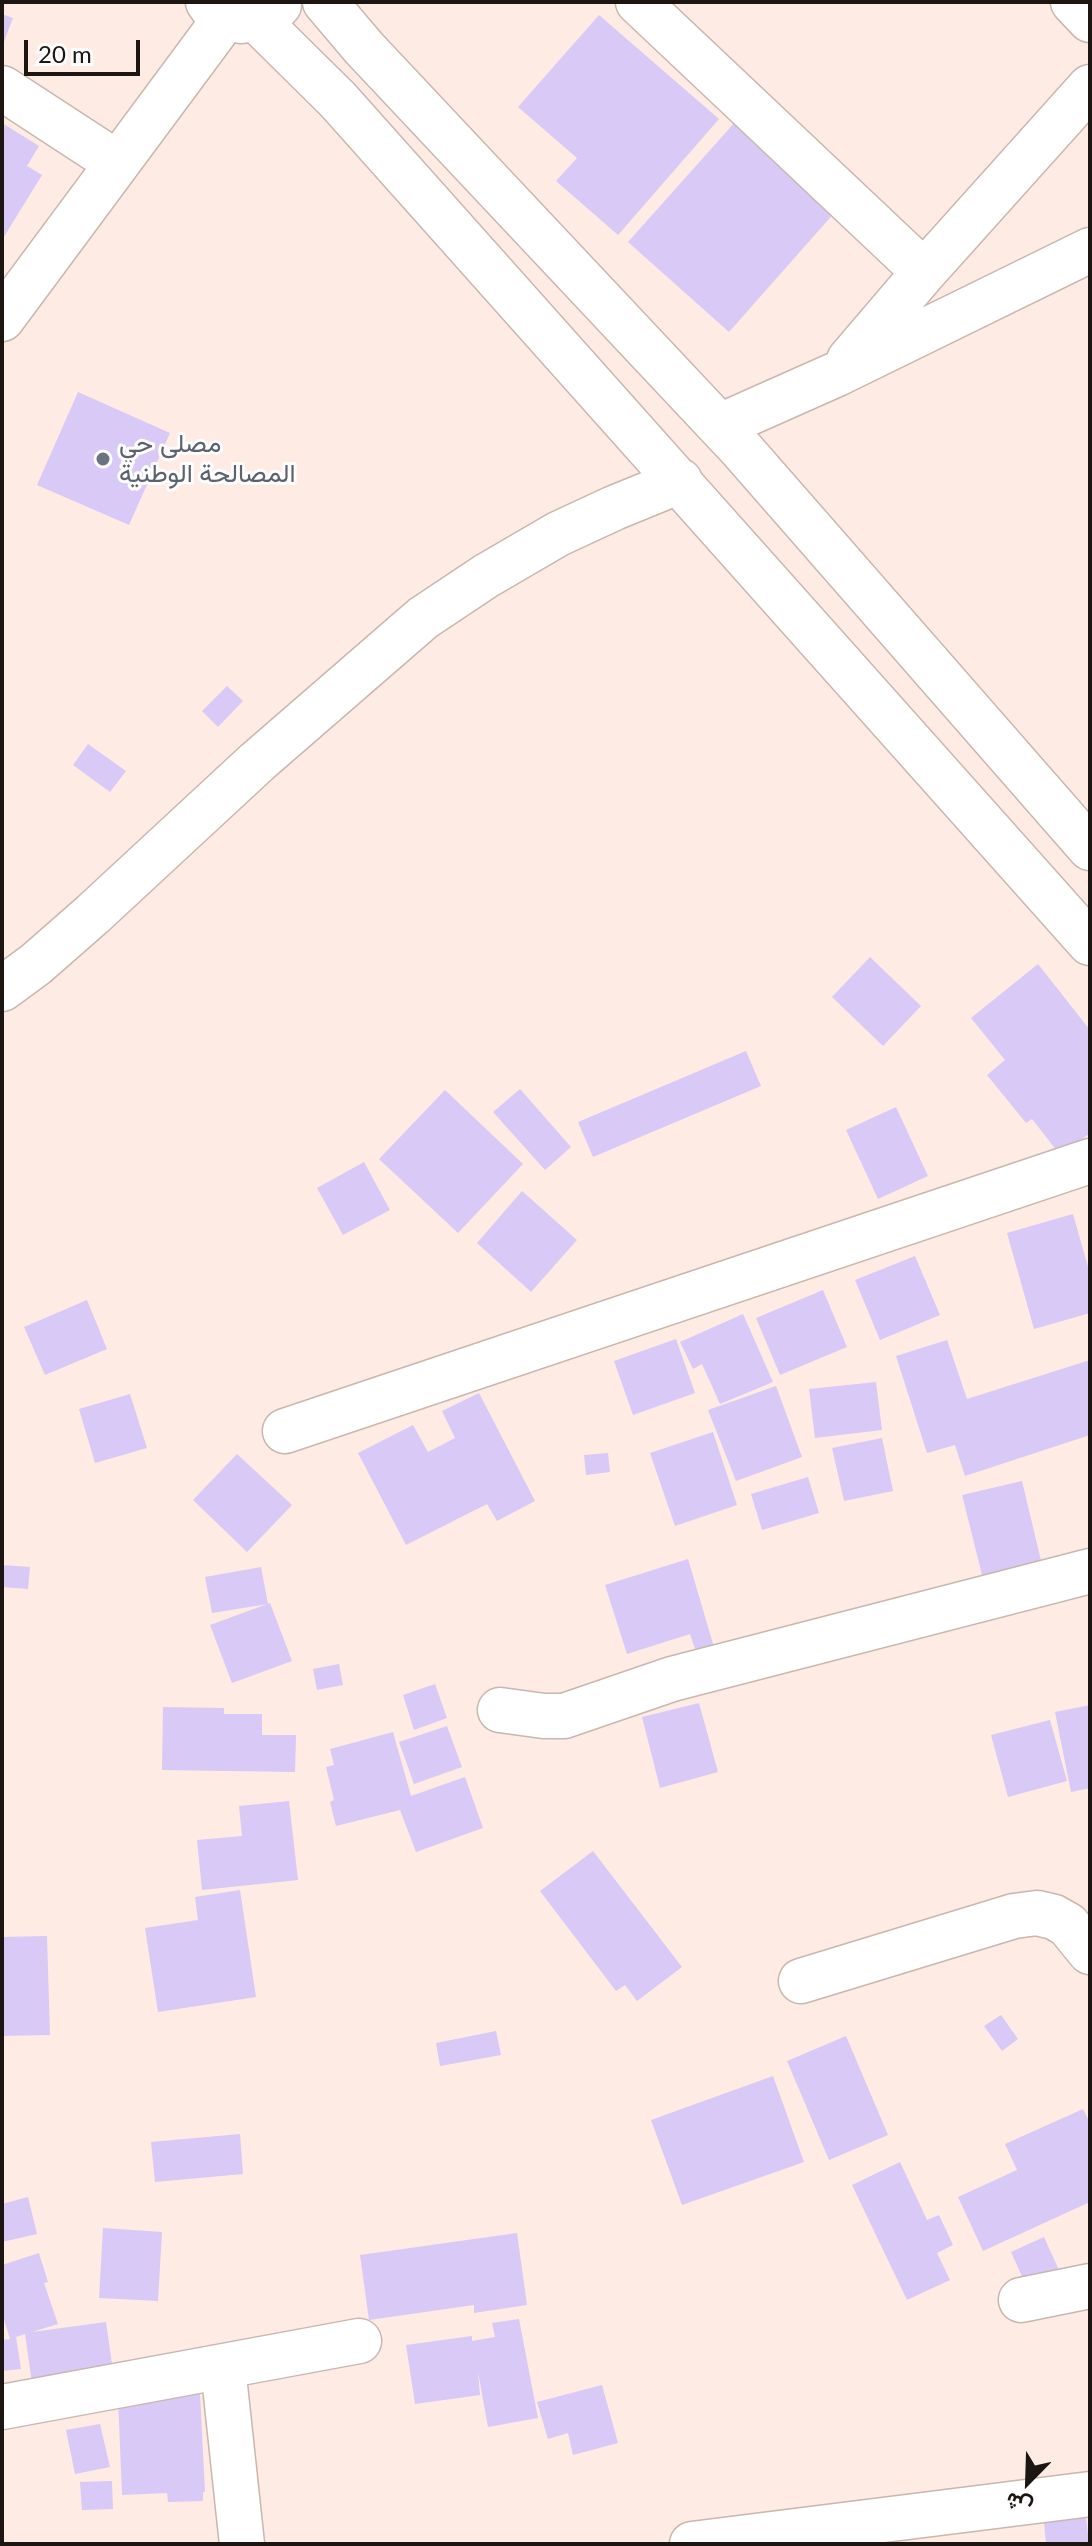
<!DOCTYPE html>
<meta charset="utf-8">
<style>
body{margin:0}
#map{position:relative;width:1092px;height:2546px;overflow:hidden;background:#feebe3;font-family:Lato,Vazirmatn,sans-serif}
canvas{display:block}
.frame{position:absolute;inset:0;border:4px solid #1c1512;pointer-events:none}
.north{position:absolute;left:988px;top:2442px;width:80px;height:80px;-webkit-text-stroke:6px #fdfdfd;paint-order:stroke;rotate:203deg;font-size:22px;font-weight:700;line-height:32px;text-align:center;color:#1c1512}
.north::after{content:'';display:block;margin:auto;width:28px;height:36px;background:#1c1512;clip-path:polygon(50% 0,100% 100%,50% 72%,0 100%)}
.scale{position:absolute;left:24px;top:40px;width:116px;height:36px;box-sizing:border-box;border:4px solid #1c1512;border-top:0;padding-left:10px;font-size:24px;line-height:28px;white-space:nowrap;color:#1c1512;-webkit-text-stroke:6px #fdfdfd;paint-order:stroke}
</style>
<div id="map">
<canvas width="1092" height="2546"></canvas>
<div class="frame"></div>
<div class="north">ش</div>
<div class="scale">20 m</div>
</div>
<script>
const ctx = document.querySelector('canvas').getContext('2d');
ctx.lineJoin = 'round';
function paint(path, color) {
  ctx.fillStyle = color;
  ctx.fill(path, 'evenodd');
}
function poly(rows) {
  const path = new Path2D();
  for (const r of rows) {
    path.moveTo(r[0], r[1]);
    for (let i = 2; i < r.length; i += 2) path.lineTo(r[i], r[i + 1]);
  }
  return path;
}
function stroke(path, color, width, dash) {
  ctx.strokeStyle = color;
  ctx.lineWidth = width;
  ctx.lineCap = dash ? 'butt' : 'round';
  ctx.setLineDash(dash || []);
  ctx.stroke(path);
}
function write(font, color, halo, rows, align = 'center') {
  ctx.font = font + ' Lato,Vazirmatn,sans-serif';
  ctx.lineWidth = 6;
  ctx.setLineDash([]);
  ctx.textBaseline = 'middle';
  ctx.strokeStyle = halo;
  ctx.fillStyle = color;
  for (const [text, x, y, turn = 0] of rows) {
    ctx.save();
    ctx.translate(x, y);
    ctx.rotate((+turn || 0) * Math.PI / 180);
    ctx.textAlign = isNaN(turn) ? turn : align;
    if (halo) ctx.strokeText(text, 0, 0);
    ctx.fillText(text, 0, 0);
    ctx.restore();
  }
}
const building = poly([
 [2,14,13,18,2,47],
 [599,15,719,119,618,235,556,181,577,158,518,107],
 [736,121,836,211,729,332,628,242],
 [2,123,39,146,27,166,42,175,2,240],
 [78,392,170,433,129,525,37,485],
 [227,686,243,701,218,727,202,711],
 [88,744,126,771,110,792,73,765],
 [870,957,921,1006,883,1046,832,997],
 [1038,964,1090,1030,1090,1133,1061,1156,1032,1119,1026,1123,987,1075,1005,1060,971,1018],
 [746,1051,761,1086,593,1157,578,1122],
 [520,1089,571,1147,545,1170,493,1112],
 [445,1090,523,1164,458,1233,379,1159],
 [896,1107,928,1176,878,1199,846,1130],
 [364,1162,390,1210,343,1235,317,1188],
 [522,1191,577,1240,531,1292,477,1243],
 [1073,1214,1090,1274,1090,1313,1034,1329,1007,1233],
 [915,1256,940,1315,880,1340,855,1280],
 [823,1290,847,1347,780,1375,756,1318],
 [87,1300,107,1349,45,1375,24,1327],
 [743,1314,773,1382,720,1404,702,1364,693,1369,680,1342],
 [676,1339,695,1393,633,1415,614,1361],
 [947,1340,967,1399,1090,1360,1090,1435,965,1476,955,1445,927,1453,896,1356],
 [876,1382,882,1430,815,1438,809,1389],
 [776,1386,802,1457,736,1481,708,1410],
 [479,1393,535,1501,497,1521,487,1504,406,1545,358,1453,413,1425,428,1452,455,1438,442,1411],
 [130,1394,147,1448,95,1463,79,1409],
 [713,1432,737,1505,675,1526,650,1453],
 [882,1438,893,1491,844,1501,832,1448],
 [608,1453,610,1472,586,1475,584,1455],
 [237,1454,292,1505,247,1552,193,1500],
 [808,1477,819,1513,762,1530,751,1494],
 [1022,1481,1043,1569,984,1583,962,1495],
 [688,1559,716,1654,699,1660,690,1634,627,1654,605,1585],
 [2,1565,30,1567,28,1589,2,1587],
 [261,1567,268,1604,212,1613,205,1577],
 [270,1603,292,1661,232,1683,210,1625],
 [339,1664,343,1685,317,1690,313,1669],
 [435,1684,447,1718,414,1730,403,1695],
 [699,1703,718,1772,660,1788,642,1717],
 [1090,1705,1090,1788,1071,1792,1055,1712],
 [163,1707,224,1708,224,1714,262,1714,262,1735,296,1735,295,1772,162,1770],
 [1050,1720,1067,1781,1008,1797,991,1735],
 [447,1726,462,1767,414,1784,399,1742],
 [393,1732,411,1796,465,1777,483,1828,416,1852,400,1810,336,1826,330,1802,334,1800,326,1767,334,1765,330,1749],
 [289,1801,298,1880,202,1890,197,1840,242,1836,239,1806],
 [593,1851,682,1967,637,2001,625,1985,616,1991,540,1891],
 [240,1890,256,1997,158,2012,145,1928,198,1920,195,1897],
 [47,1936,50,2035,2,2036,2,1937],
 [1001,2015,1018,2039,1002,2051,984,2026],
 [496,2031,501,2055,440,2066,436,2043],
 [846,2036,888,2135,829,2160,787,2061],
 [773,2076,804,2162,682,2205,651,2120],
 [1083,2109,1090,2123,1090,2202,983,2251,958,2197,1017,2170,1005,2144],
 [240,2134,243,2174,155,2182,151,2142],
 [900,2162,927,2220,939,2215,953,2245,937,2253,950,2280,907,2300,852,2185],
 [28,2197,37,2234,2,2242,2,2204],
 [103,2228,162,2232,158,2301,99,2298],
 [517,2233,527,2305,474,2313,474,2305,369,2320,360,2255],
 [1044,2237,1062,2277,1029,2292,1011,2252],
 [39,2253,48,2282,44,2283,58,2324,32,2332,106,2322,113,2371,32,2383,25,2334,16,2337,21,2369,2,2371,2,2340,10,2339,2,2313,2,2265],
 [519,2319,538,2418,488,2427,478,2372,480,2395,415,2404,406,2345,472,2336,472,2341,495,2337,492,2323],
 [602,2385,618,2443,573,2455,568,2433,548,2439,537,2402],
 [200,2394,205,2492,203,2492,203,2501,168,2502,167,2493,122,2495,118,2398],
 [100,2424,110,2467,75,2474,66,2430],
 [112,2481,113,2509,82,2510,80,2482],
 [1086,2517,1089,2544,1046,2544,1044,2522]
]);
const minor = poly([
 [638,2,924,272],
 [1073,2,1090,20],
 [2,88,117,163],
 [2,319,226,17],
 [849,360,924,272,1090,87],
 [720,426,837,374,1090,250],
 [2,989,36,964,93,914,257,762,423,618,486,576,558,534,614,508,680,481],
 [285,1431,1090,1161],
 [500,1710,544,1716,564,1716,672,1679,1090,1571],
 [801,1981,1014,1916,1037,1913,1054,1917,1068,1925,1090,1952],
 [1021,2300,1090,2286],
 [223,2367,242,2544],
 [2,2407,359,2341],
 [692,2544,1090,2494]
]);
const primary = poly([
 [208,2,213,9,226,17,241,21,256,19,271,13,279,5],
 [325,2,364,48,742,450,1090,848],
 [256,19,338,100,1090,943]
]);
const markers = [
 [103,459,8,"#6b7280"]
];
const worshipNames = [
 ["مصلى حي",119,444],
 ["المصالحة الوطنية",119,474]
];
paint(building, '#d9c9f6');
stroke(minor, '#c9b7af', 47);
stroke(primary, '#c9b7af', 47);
stroke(minor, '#fff', 44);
stroke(primary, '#fff', 44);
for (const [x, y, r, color] of markers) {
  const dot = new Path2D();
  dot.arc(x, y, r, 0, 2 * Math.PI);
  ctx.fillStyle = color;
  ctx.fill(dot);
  stroke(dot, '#fdfdfd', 3);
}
write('26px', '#5b616d', '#fdfdfd', worshipNames, 'left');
</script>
